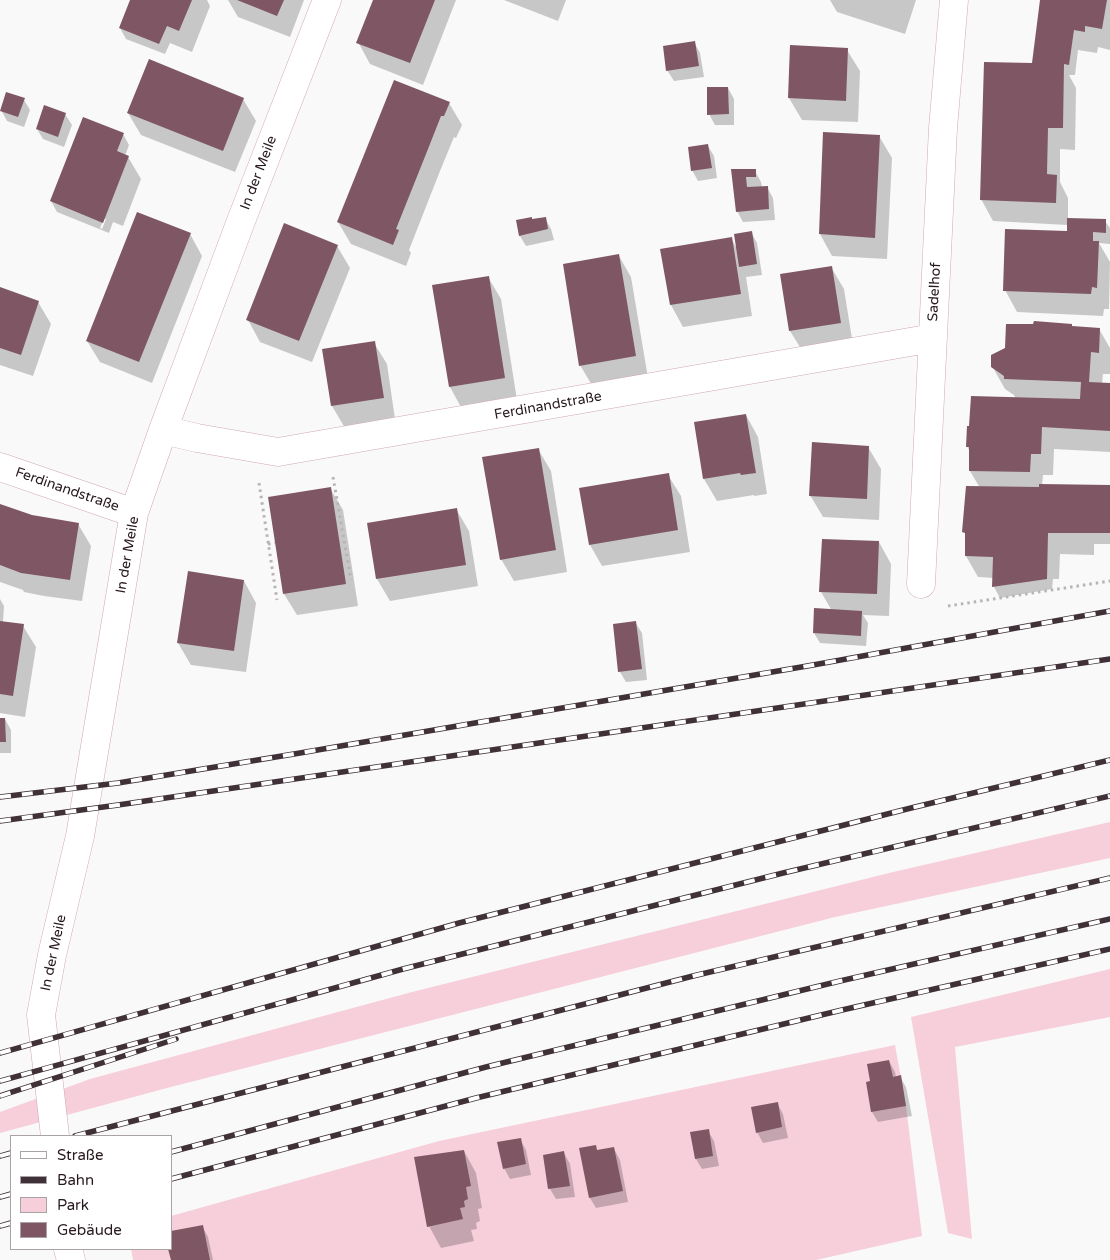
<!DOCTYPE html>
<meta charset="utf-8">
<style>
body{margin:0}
#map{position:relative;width:1110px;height:1260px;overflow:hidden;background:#f9f9f9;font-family:"Varela Round",sans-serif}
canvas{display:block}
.legend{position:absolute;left:10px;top:1135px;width:162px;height:115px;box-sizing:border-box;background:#fff;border:1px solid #a9a3a5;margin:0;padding:6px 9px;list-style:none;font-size:15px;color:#28191f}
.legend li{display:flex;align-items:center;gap:10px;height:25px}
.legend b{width:25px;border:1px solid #a9a3a5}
</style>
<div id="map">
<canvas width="1110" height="1260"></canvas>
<ul class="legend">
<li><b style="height:6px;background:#fff"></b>Straße</li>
<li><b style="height:6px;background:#3f3137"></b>Bahn</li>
<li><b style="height:14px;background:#f6cfdb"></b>Park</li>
<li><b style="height:14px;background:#7e5664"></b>Gebäude</li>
</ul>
</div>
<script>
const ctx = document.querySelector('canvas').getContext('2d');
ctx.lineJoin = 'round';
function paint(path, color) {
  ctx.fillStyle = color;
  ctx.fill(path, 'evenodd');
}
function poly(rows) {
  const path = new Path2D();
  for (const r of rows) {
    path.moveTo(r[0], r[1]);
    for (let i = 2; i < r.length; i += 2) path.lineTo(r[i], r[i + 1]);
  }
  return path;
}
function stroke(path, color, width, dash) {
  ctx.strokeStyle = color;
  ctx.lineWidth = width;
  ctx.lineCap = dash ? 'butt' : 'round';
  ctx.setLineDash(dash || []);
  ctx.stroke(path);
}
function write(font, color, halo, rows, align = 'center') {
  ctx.font = font + ' "Varela Round",sans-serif';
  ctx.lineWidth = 5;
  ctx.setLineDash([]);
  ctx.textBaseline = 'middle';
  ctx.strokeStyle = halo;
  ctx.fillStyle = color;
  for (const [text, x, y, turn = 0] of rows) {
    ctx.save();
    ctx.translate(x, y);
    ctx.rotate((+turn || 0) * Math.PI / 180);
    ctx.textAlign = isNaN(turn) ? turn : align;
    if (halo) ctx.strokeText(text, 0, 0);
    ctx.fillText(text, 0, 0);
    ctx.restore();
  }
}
const green = poly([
 [1110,822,1110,858,835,917,167,1088,0,1133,0,1112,90,1079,412,992,889,873],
 [1110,969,1110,1017,955,1047,972,1239,948,1233,911,1017],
 [895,1045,906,1106,922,1236,816,1260,133,1260,131,1249,171,1249,171,1216,439,1141]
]);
const shadow = poly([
 [131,0,207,0,210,6,192,52,170,43,165,54,126,39,120,28],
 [228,0,304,0,290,37,238,17],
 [375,0,456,0,423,85,370,64,358,42],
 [504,0,566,0,558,21],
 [830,0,916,0,905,34,837,12],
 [1041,0,1110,0,1110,50,1098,47,1097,53,1078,50,1075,75,1069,75,1076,88,1075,150,1060,149,1060,182,1068,198,1068,219,1105,221,1110,228,1110,244,1099,243,1110,262,1109,309,1104,309,1103,316,1017,312,1005,290,1069,233,1068,225,993,221,981,199,1034,65],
 [694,42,700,53,704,77,674,81,667,70],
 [792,47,847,50,860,71,858,122,802,120,789,98],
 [728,88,734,99,734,125,715,125,709,114],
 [243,99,256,121,235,172,141,135,128,113],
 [24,100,30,110,24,127,7,121,1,110],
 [449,103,462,125,456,138,454,137,440,171,409,250,411,253,406,266,351,244,338,222],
 [65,114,72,125,64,147,43,139,37,129],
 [123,134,129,145,125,156,128,157,141,179,123,226,113,222,109,233,57,212,51,201],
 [104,219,106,219,102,229,100,228],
 [879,136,892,158,887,259,832,256,820,234],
 [708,146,714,156,717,178,698,181,692,170],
 [732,171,755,171,761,182,762,187,767,187,773,198,775,220,743,222,737,211],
 [545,218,551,229,554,240,526,246,520,236,518,221],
 [751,232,757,243,762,275,746,277,752,316,683,327,671,305,662,250,731,238,737,249],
 [190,234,202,256,152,383,100,362,87,341],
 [337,246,350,268,312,362,260,342,248,320],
 [619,256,631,277,648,378,593,387,580,365],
 [831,267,844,289,853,345,803,352,790,331],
 [488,277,501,299,517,400,462,409,450,387],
 [0,289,38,302,51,324,33,376,0,365],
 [1071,325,1073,328,1099,329,1110,348,1110,374,1103,374,1102,384,1110,384,1110,452,1054,449,1053,475,1043,475,1042,485,1110,486,1110,544,1094,544,1094,555,1060,554,1059,579,1053,579,1052,589,1000,598,994,587,994,578,978,577,966,556,967,537,964,532,980,488,970,471,970,452,967,446,1016,399,1014,395,1005,389,992,366],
 [374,343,387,364,395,419,345,428,332,406,324,350],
 [746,415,758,437,767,494,754,496,754,495,717,501,704,479],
 [868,447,881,469,879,520,823,517,810,495],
 [538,449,551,471,567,572,514,581,501,559],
 [668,475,681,496,690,552,602,566,590,545],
 [330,488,343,510,358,606,297,615,284,594],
 [0,506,32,517,78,524,91,546,82,601,44,596,24,592,23,590,0,582],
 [456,509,469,531,478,586,390,601,377,579,368,524],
 [879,542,891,564,889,616,863,615,868,623,866,646,820,643,814,633,832,611,821,592],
 [244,581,256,603,246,672,191,665,178,643],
 [0,599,4,606,3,622,23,626,36,647,25,717,0,713],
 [635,622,642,633,647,680,626,682,620,672],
 [0,719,5,719,11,730,11,753,0,753],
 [889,1061,895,1072,896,1078,900,1077,906,1087,912,1116,878,1122,872,1112,872,1082],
 [777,1103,783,1114,788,1138,763,1143,757,1132],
 [708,1131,714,1141,719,1166,702,1169,696,1159],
 [520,1139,526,1150,531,1175,510,1179,504,1168],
 [614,1149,620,1160,628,1202,596,1208,590,1198,598,1151],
 [464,1151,476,1173,482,1208,478,1209,480,1221,476,1223,477,1229,471,1230,474,1241,441,1248,429,1226],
 [564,1153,570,1164,575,1197,556,1199,550,1189],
 [202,1226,208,1237,213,1260,172,1260,170,1249]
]);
const building = poly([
 [130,0,192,0,179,31,167,26,159,44,119,28],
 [237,0,284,0,277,16],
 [373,0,435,0,410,63,356,43],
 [1040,0,1107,0,1102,29,1085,26,1085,32,1074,30,1069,65,1064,64,1063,128,1048,128,1047,174,1057,175,1056,203,980,200,984,62,1032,63],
 [695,41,699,66,666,71,663,46],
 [790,45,848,48,846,101,788,98],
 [149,59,244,98,223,151,127,113],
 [394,80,450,102,444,116,441,116,428,149,396,229,399,230,393,245,337,222],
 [707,87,728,87,729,114,707,115],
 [6,92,25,98,18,117,0,111],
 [44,105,66,113,58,137,36,129],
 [83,117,124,133,117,151,129,156,103,223,50,201],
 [823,132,880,135,875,238,819,234],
 [708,144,712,168,691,171,688,147],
 [731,169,756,169,756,177,746,177,747,187,768,186,769,209,736,212],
 [137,212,191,233,139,362,86,341],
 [532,217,532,219,546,217,548,229,519,236,516,220],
 [1067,218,1106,219,1106,233,1093,232,1093,241,1099,241,1097,288,1092,287,1091,294,1003,291,1005,229,1067,231],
 [284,223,338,245,299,341,246,320],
 [752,231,757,264,739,267,734,234],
 [732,237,741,294,670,305,660,249],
 [619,254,636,356,579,366,563,264],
 [832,266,841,323,789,331,780,274],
 [489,276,505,378,449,387,432,285],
 [0,287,39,301,21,355,0,348],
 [1034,321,1072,324,1072,326,1100,328,1099,353,1091,352,1089,382,1110,383,1110,431,1042,427,1041,454,1031,454,1030,472,969,471,969,447,966,447,967,426,969,426,971,396,1080,399,1081,382,1004,379,1004,376,991,367,991,355,1005,348,1006,324,1033,324],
 [375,341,384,398,331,406,322,349],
 [746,414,756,473,741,475,740,473,703,479,694,422],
 [812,442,869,446,867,499,809,496],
 [539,448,556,550,500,560,482,457],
 [669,473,678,530,589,545,579,488],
 [1039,484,1110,485,1110,533,1048,533,1047,579,992,587,993,557,965,556,965,533,962,532,966,486,1039,487],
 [331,487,346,584,283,594,268,497],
 [0,504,32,515,79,523,70,580,21,573,0,565],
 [457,508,466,565,376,579,367,523],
 [822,539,879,541,877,594,819,592],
 [188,571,244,580,234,651,177,643],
 [814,608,862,611,861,636,813,633],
 [0,621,24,624,13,696,0,694],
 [636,621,642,669,618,672,613,624],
 [0,718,5,718,6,742,0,742],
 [889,1060,893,1077,901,1075,906,1106,871,1112,866,1082,870,1081,867,1064],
 [778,1102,782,1127,756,1133,751,1107],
 [709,1129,713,1156,695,1159,690,1132],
 [521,1138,526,1164,503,1169,497,1142],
 [596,1145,597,1150,614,1147,623,1191,589,1198,579,1148],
 [464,1150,471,1186,466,1187,468,1199,464,1201,465,1207,460,1208,463,1219,427,1227,414,1157],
 [564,1151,570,1186,548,1189,543,1155],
 [203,1225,210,1260,171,1260,168,1249,171,1249,171,1231]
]);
const path = poly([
 [333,477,351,580],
 [259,483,277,600],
 [268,544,275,543],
 [948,606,1110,581]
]);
const minor = poly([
 [163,430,197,438,278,452,933,338],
 [0,467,134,513],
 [921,584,943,128,954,0],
 [55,1136,41,1015,52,955,80,836,134,513,163,430,241,221,327,0],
 [68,1249,71,1260]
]);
const rail = poly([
 [0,797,118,783,300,753,813,665,1110,611],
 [0,821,118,805,1110,659],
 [0,1053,459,923,911,808,1110,760],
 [0,1081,403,969,783,873,1110,796],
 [0,1096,176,1039],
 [75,1136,693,976,1110,878],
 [171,1152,486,1067,840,981,1110,919],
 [0,1156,11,1153],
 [171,1179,476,1098,842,1010,1110,949],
 [0,1197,11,1194],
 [0,1226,11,1223]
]);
const streetNames = [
 ["In der Meile",259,173,-69],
 ["Sadelhof",935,292,-87],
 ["Ferdinandstraße",548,406,-10],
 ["Ferdinandstraße",67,490,19],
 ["In der Meile",128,555,-80],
 ["In der Meile",54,953,-78]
];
paint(green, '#f6cfdb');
paint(shadow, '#0003');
paint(building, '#7e5664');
stroke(minor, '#d0a8b5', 29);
stroke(path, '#b8b4b5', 3, [2.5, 4]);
stroke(minor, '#fff', 28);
stroke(rail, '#3f3137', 5.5);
stroke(rail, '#fff', 4, [11]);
write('14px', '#28191f', '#fff', streetNames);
</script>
